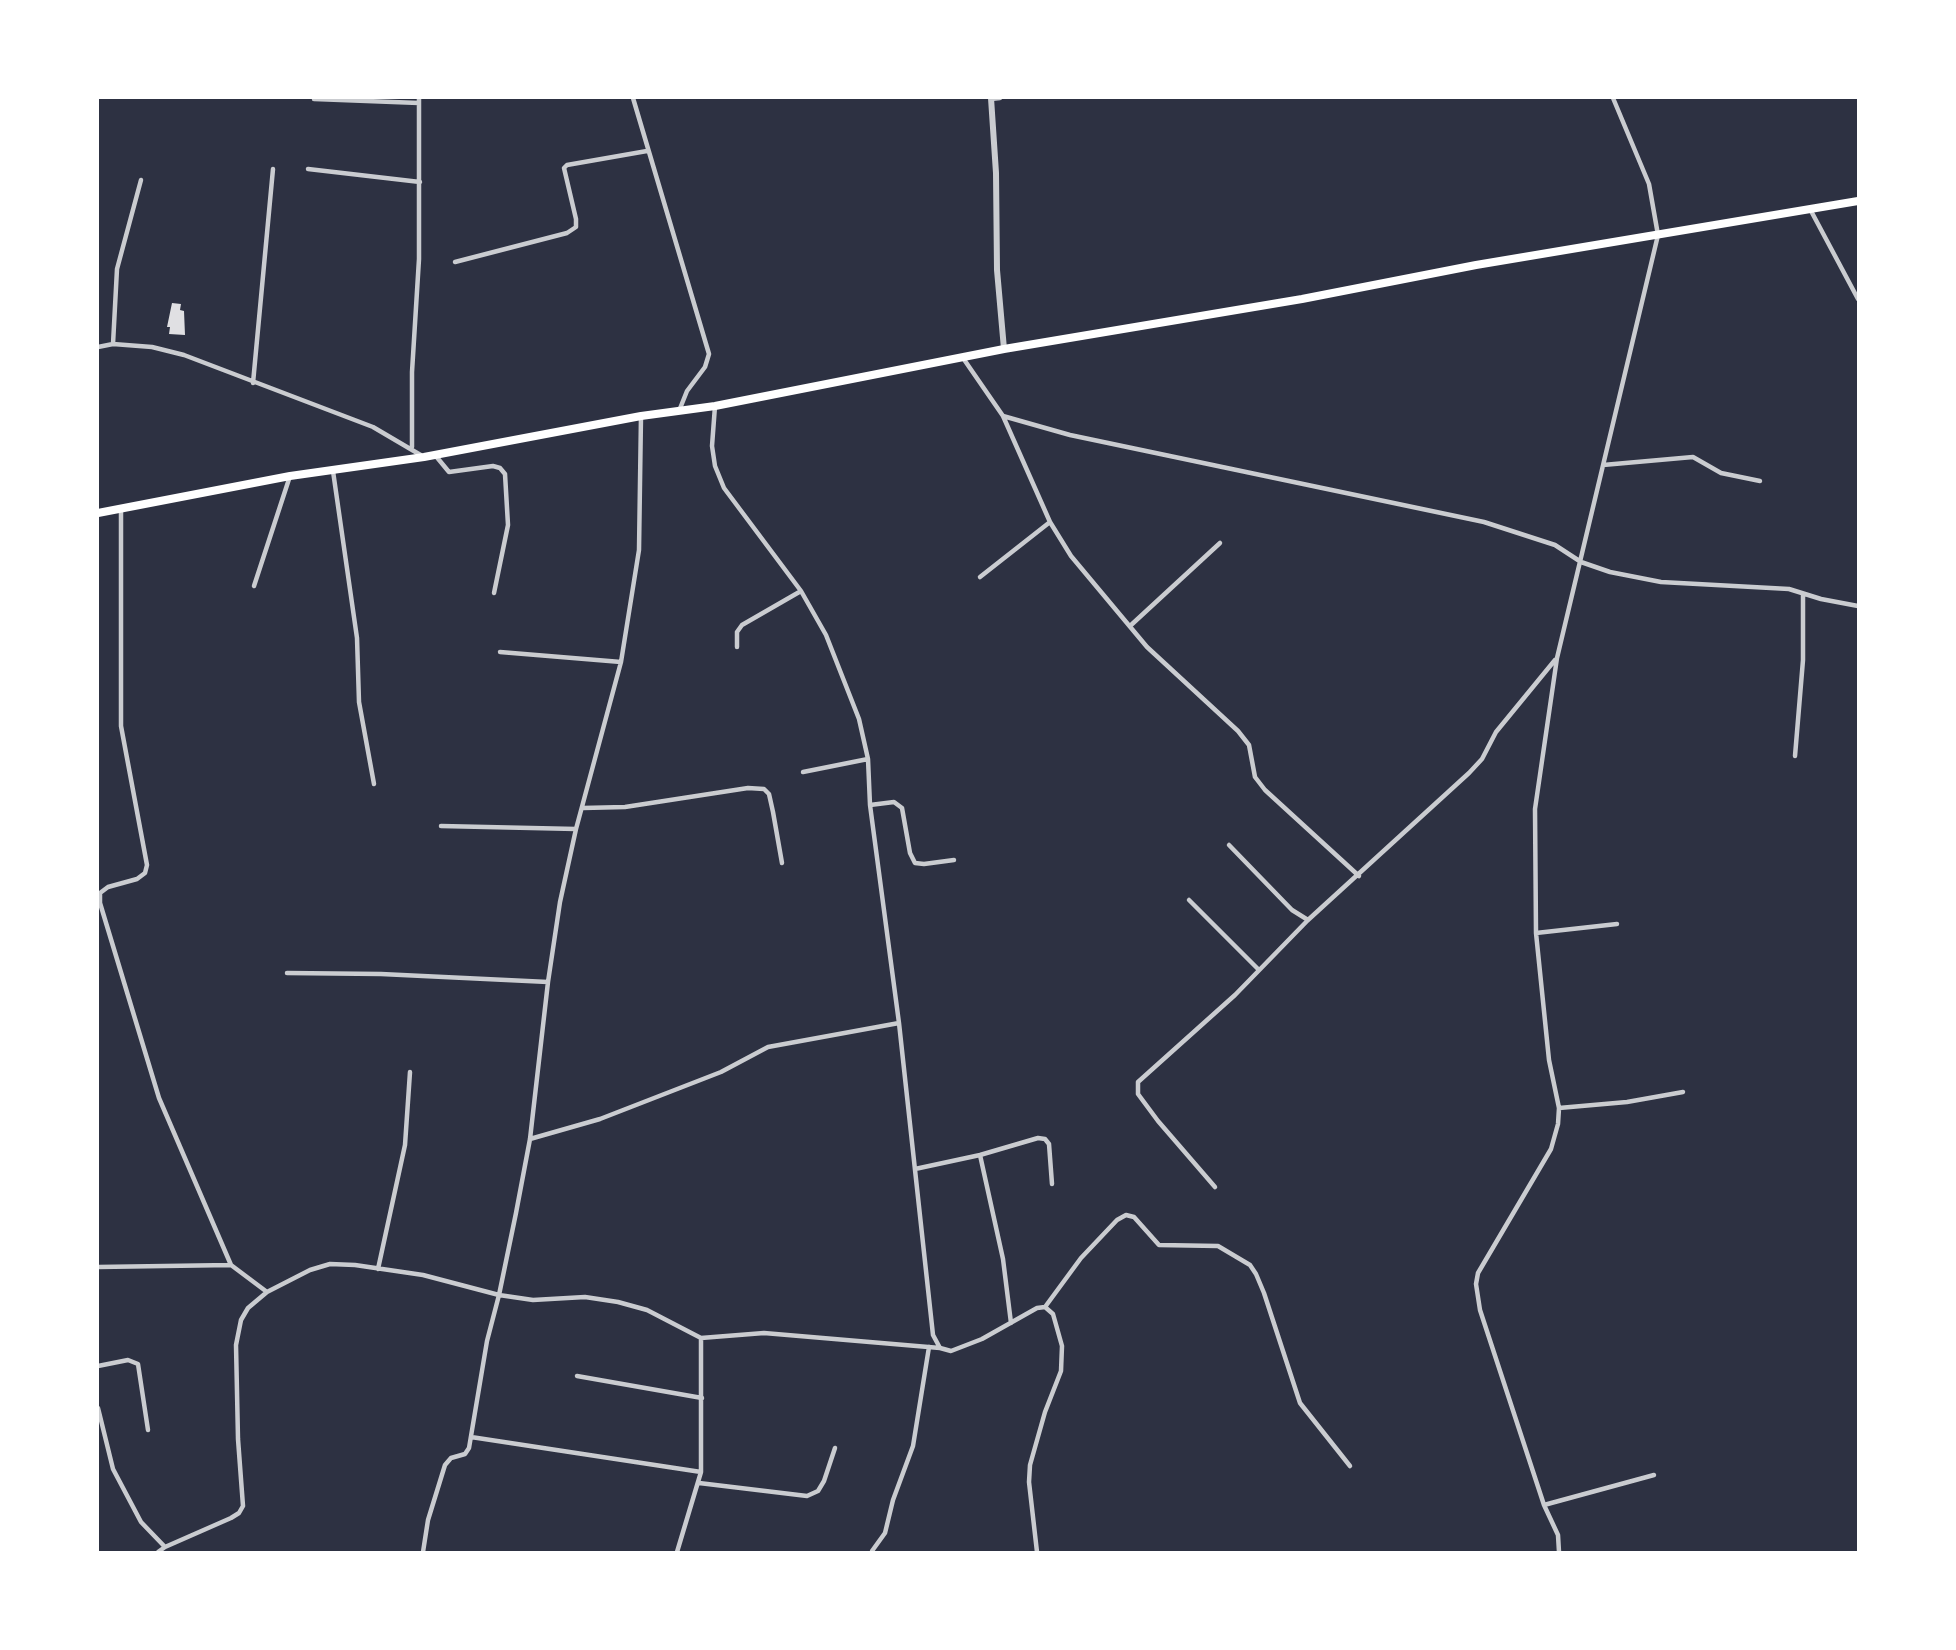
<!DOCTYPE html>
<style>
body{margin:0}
#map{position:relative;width:1956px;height:1650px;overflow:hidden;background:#2d3142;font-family:"Varela Round",sans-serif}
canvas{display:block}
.frame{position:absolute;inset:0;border:99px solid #fff;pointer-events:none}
</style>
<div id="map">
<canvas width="1956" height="1650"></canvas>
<div class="frame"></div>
</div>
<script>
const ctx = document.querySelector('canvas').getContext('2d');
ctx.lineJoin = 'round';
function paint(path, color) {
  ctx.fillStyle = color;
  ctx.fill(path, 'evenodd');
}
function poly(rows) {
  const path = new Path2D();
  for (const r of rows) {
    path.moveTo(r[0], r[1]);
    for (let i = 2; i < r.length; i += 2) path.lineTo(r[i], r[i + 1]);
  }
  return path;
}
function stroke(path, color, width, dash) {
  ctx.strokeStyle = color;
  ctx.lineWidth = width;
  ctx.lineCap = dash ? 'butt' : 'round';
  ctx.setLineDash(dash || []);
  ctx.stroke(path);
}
const building = poly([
 [172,303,181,304,180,310,184,311,185,335,169,334,170,327,167,327]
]);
const minor = poly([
 [633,98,709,354,705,367,687,391,679,411],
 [314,99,419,103],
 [991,99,1000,98],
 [308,169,420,182],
 [1810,209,1858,299],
 [455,262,567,233,576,227,576,219,564,168,567,165,647,151],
 [113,344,117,269,141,180],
 [98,347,113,344,152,347,184,355,373,427,424,457],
 [963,358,1003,416,1050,522,1071,556,1147,647,1238,731,1249,745,1255,777,1265,790,1359,876],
 [253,383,273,169],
 [715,406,712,446,715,466,724,488,801,591,826,635,859,719,868,759,870,805,899,1023,933,1335,940,1348,951,1351,982,1339,1037,1308,1045,1307,1053,1314,1062,1346,1061,1371,1045,1412,1030,1465,1029,1482,1037,1552],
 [1003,416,1070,435,1484,522,1555,545,1581,562,1610,572,1661,582,1789,589,1821,599,1858,606],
 [412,447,412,372,419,259,419,98],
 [435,455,449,472,493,466,500,468,505,474,508,525,494,593],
 [1603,465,1693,457,1721,473,1760,481],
 [333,471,357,638,359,702,374,784],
 [121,508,121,726,147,865,145,873,137,879,108,887,100,893,100,903,159,1098,231,1265],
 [980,577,1050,522],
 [254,586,290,476],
 [1130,626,1220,543],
 [737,647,737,632,742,625,801,591],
 [500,652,621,662],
 [1795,756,1803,660,1803,594],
 [803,772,868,759],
 [870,805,894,802,902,808,910,853,915,863,924,864,954,860],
 [583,808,625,807,748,788,764,789,769,794,773,812,782,863],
 [441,826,576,829],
 [1229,845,1292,910,1308,920],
 [1189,900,1259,970],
 [1536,933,1617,924],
 [287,973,381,974,548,982],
 [1559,1108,1627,1102,1683,1092],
 [530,1139,600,1119,721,1072,768,1047,899,1023],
 [980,1155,1003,1259,1011,1323],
 [915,1169,980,1155,1038,1138,1045,1139,1049,1144,1052,1184],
 [1215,1187,1158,1121,1138,1094,1138,1082,1235,995,1308,920,1469,773,1482,759,1496,732,1555,660],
 [98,1267,231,1265,267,1292,310,1270,330,1264,355,1265,423,1275,499,1295,533,1300,585,1297,618,1302,647,1310,701,1338,764,1333,940,1348],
 [378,1269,405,1145,410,1072],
 [1045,1307,1081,1258,1117,1220,1126,1215,1134,1217,1159,1245,1218,1246,1250,1265,1256,1274,1264,1293,1300,1403,1350,1466],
 [98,1366,128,1360,138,1364,148,1430],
 [577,1376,702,1398],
 [98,1408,113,1469,141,1522,165,1547],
 [471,1437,701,1472],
 [699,1483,807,1496,818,1491,824,1481,835,1448],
 [1544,1505,1654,1475],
 [872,1551,885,1533,893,1500,913,1446,929,1347],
 [158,1552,165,1547,231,1518,239,1513,243,1506,238,1439,236,1345,241,1320,248,1308,267,1292],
 [423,1552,428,1520,445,1465,451,1458,465,1454,469,1448,487,1341,499,1295,516,1213,530,1139,548,982,560,902,576,829,621,662,639,550,641,416],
 [677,1552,701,1472,701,1338],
 [1559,1552,1558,1535,1544,1505,1480,1310,1476,1284,1478,1273,1551,1149,1558,1124,1559,1108,1549,1060,1536,933,1535,809,1557,658,1658,235,1649,184,1613,98]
]);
const tertiary = poly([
 [991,98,996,173,997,270,1004,349]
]);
const trunk = poly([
 [98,513,290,476,424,457,641,416,715,406,1004,349,1302,299,1476,265,1858,201]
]);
paint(building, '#e0e0e3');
stroke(minor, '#caccd0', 4.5);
stroke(tertiary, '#caccd0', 6);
stroke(trunk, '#fff', 8);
</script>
